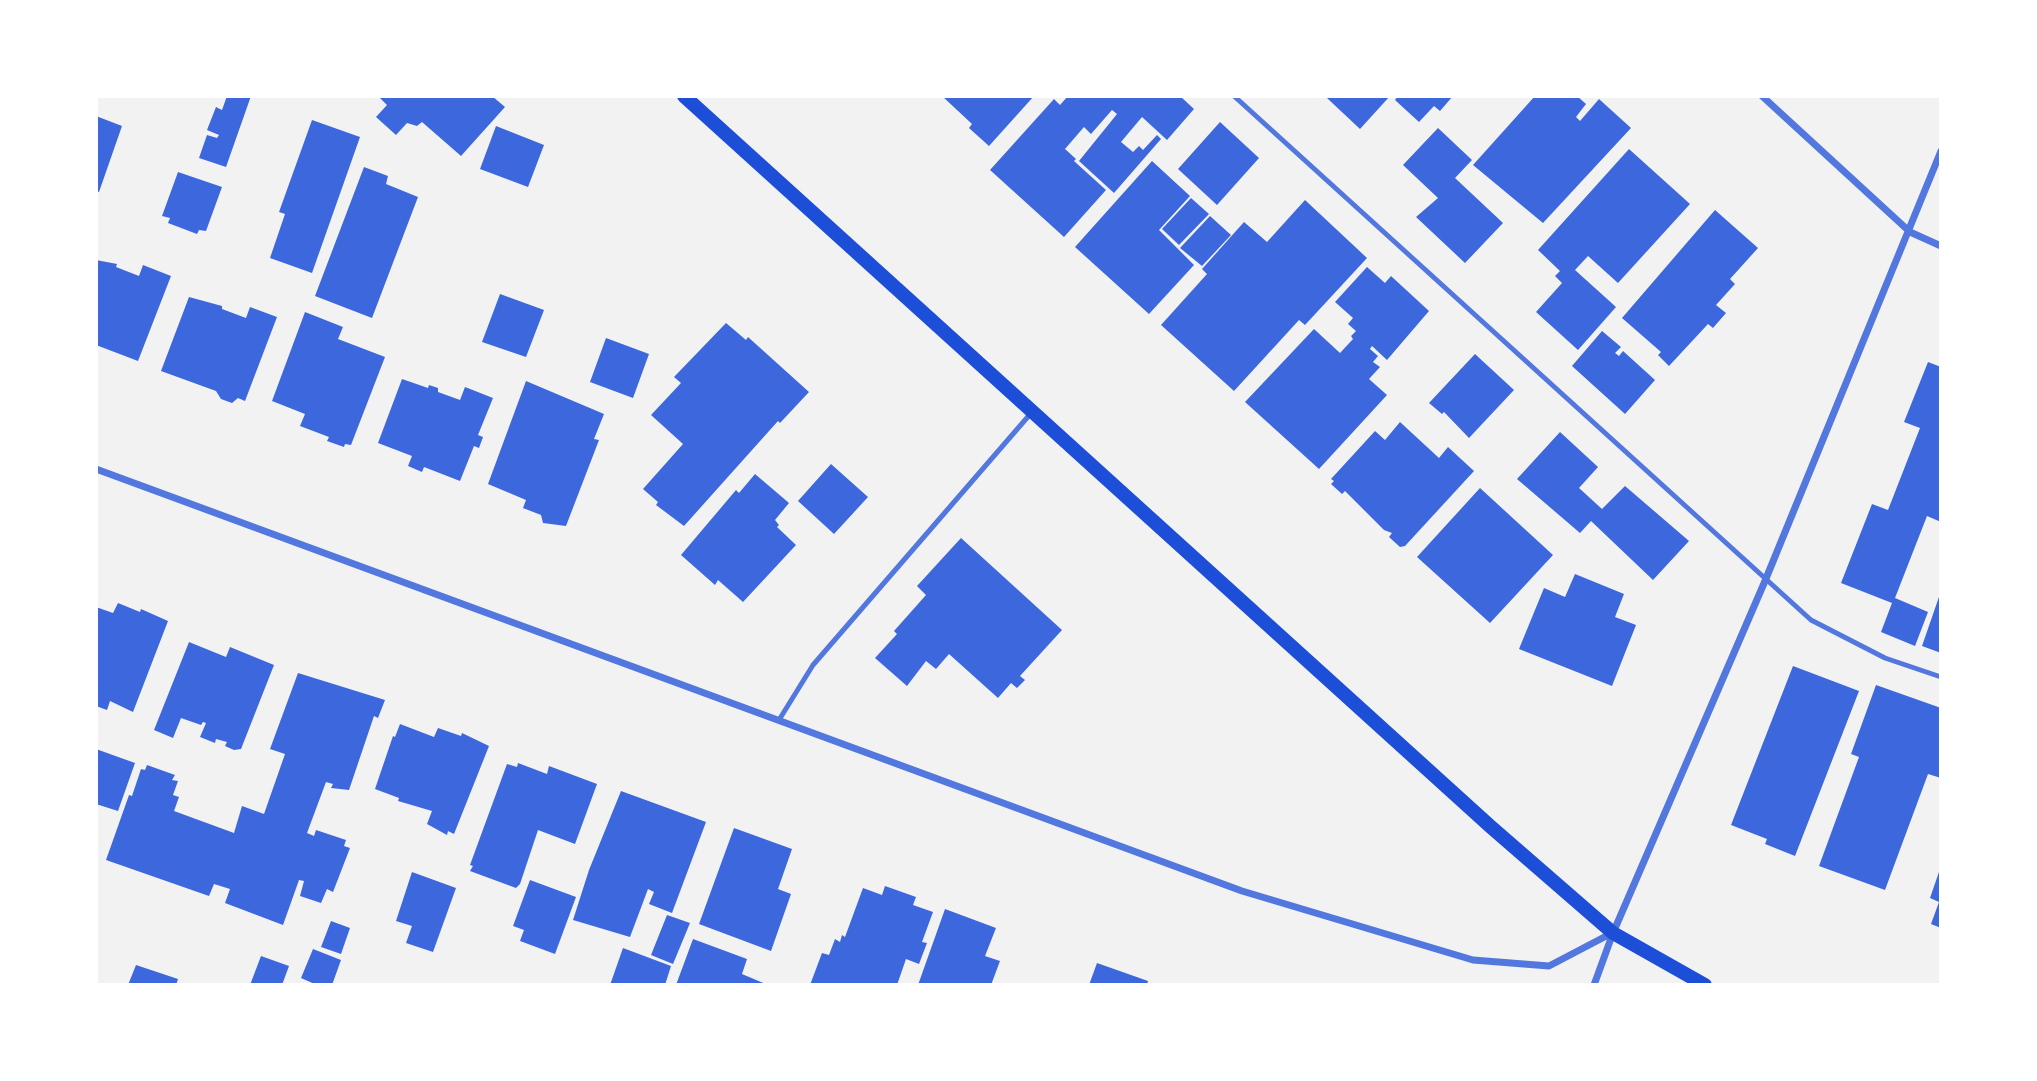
<!DOCTYPE html>
<style>
body{margin:0}
#map{position:relative;width:2037px;height:1081px;overflow:hidden;background:#f2f2f2;font-family:Cabin,sans-serif}
canvas{display:block}
.frame{position:absolute;inset:0;border:98px solid #fff;pointer-events:none}
</style>
<div id="map">
<canvas width="2037" height="1081"></canvas>
<div class="frame"></div>
</div>
<script>
const ctx = document.querySelector('canvas').getContext('2d');
ctx.lineJoin = 'round';
function paint(path, color) {
  ctx.fillStyle = color;
  ctx.fill(path, 'evenodd');
}
function poly(rows) {
  const path = new Path2D();
  for (const r of rows) {
    path.moveTo(r[0], r[1]);
    for (let i = 2; i < r.length; i += 2) path.lineTo(r[i], r[i + 1]);
  }
  return path;
}
function stroke(path, color, width, dash) {
  ctx.strokeStyle = color;
  ctx.lineWidth = width;
  ctx.lineCap = dash ? 'butt' : 'round';
  ctx.setLineDash(dash || []);
  ctx.stroke(path);
}
const building = poly([
 [227,96,251,96,226,167,199,158,207,135,217,138,219,135,207,130,216,107,222,110],
 [378,96,492,96,505,107,461,156,422,122,417,126,407,123,396,135,376,117,387,105],
 [942,96,1034,96,989,146,969,128,972,124],
 [1068,96,1180,96,1194,109,1167,140,1142,117,1121,142,1133,152,1139,146,1143,150,1157,135,1161,139,1114,193,1079,161,1117,114,1112,110,1091,134,1084,127,1065,149,1076,159,1074,161,1106,190,1064,237,990,170,1054,99,1060,105],
 [1328,96,1390,96,1360,129,1327,98],
 [1398,96,1453,96,1440,111,1434,106,1419,122,1395,100],
 [1535,96,1577,96,1586,104,1576,117,1580,121,1599,99,1631,128,1543,223,1473,165],
 [96,116,122,126,99,192,96,191],
 [312,120,360,137,312,273,270,258,285,214,279,212],
 [1220,122,1259,158,1217,205,1178,169],
 [496,126,544,145,528,187,480,169],
 [1438,128,1472,160,1455,178,1503,223,1465,263,1416,217,1438,198,1403,165],
 [1629,149,1690,204,1618,283,1588,256,1575,270,1616,307,1578,350,1536,312,1562,283,1555,276,1560,271,1538,250],
 [1152,161,1190,196,1159,230,1194,265,1149,314,1075,247],
 [364,167,388,176,386,184,418,197,372,318,315,296],
 [178,172,222,187,206,231,199,230,197,234,168,223,170,218,162,216],
 [1191,198,1209,214,1179,245,1162,229],
 [1305,200,1367,258,1305,325,1299,320,1234,391,1161,325,1207,274,1202,269,1244,222,1267,242],
 [1715,210,1758,248,1730,279,1735,284,1716,305,1726,313,1713,328,1708,324,1669,366,1658,355,1661,352,1622,318],
 [1210,216,1231,235,1202,266,1180,248],
 [96,260,117,264,116,267,139,276,143,265,171,276,138,361,96,345],
 [1367,267,1385,283,1391,276,1429,311,1387,360,1372,346,1370,349,1378,356,1373,362,1380,367,1369,379,1387,395,1319,469,1245,402,1314,329,1340,353,1353,339,1351,336,1356,331,1348,324,1353,318,1335,302],
 [500,294,544,310,526,357,482,342],
 [189,297,222,306,222,309,246,318,250,307,277,317,245,401,238,398,232,403,221,399,216,391,161,371],
 [305,312,343,327,338,339,385,357,351,445,345,444,344,447,327,441,329,437,300,426,305,414,272,401],
 [726,323,746,340,748,337,809,392,780,423,778,421,684,526,656,505,658,502,643,489,683,444,651,415,681,383,674,377],
 [1602,331,1621,347,1615,353,1619,356,1623,351,1655,380,1625,414,1572,366],
 [606,338,649,354,633,398,590,382],
 [1475,354,1514,390,1469,438,1444,412,1442,414,1429,403],
 [1928,362,1941,367,1941,522,1927,516,1895,598,1928,612,1915,646,1881,632,1892,603,1841,583,1872,504,1888,510,1920,428,1904,422],
 [402,379,428,388,429,385,438,388,438,392,460,400,465,387,493,398,478,435,483,437,479,448,474,446,460,481,424,467,422,472,408,466,412,456,378,443],
 [526,381,604,414,594,439,599,440,566,526,543,523,541,515,523,508,526,500,488,484],
 [1400,422,1439,458,1448,447,1474,471,1405,546,1400,547,1389,537,1392,533,1384,530,1345,491,1342,494,1331,484,1334,481,1331,479,1375,431,1385,440],
 [1560,432,1598,467,1579,488,1602,509,1625,486,1689,541,1653,580,1591,521,1580,533,1517,479],
 [831,464,868,497,834,534,798,501],
 [755,474,789,503,775,520,779,525,777,527,796,545,743,602,718,580,715,585,681,555,736,490,739,493],
 [1480,488,1553,555,1490,623,1417,557],
 [961,538,1062,630,1020,676,1025,680,1017,688,1011,683,998,698,949,654,936,669,926,661,907,686,875,658,897,634,894,631,926,595,917,586],
 [1575,574,1624,594,1615,617,1636,625,1612,686,1519,649,1544,588,1565,597],
 [1940,594,1941,594,1941,653,1922,646],
 [118,603,140,612,141,609,168,621,133,712,110,701,107,710,96,706,96,607,113,613],
 [189,642,226,657,230,647,274,665,241,749,234,750,225,746,227,742,216,739,215,743,200,737,206,723,203,722,201,725,181,718,173,738,154,730],
 [1793,666,1859,691,1795,856,1765,844,1767,839,1731,825],
 [298,673,385,700,378,718,374,716,349,790,331,788,333,784,326,782,307,833,314,836,316,830,346,840,344,846,350,848,333,892,327,889,321,903,300,896,304,881,299,880,283,925,225,903,230,889,214,884,209,896,106,860,129,795,132,796,141,769,145,770,147,765,175,775,172,780,178,781,173,795,179,797,174,811,234,833,242,806,264,814,285,754,270,749],
 [1876,685,1941,708,1941,778,1928,774,1885,890,1819,866,1859,757,1851,754],
 [400,724,434,737,438,728,461,736,462,733,489,746,454,834,448,831,447,835,427,824,432,811,398,801,399,798,375,789,393,736,395,737],
 [96,749,135,763,118,811,96,804],
 [518,763,547,774,549,766,597,784,575,844,538,830,520,884,516,888,470,871,473,866,470,865,507,764,517,767],
 [621,791,706,822,672,913,649,904,654,892,648,889,630,937,573,920,589,870],
 [734,828,792,849,778,889,791,894,771,951,699,924],
 [1940,869,1941,869,1941,928,1931,924,1939,902,1930,898],
 [412,872,456,888,433,952,406,943,412,926,396,921],
 [530,880,576,897,555,954,520,941,524,930,513,926],
 [885,886,916,897,913,905,933,912,922,942,927,943,919,964,906,959,897,985,810,985,822,953,829,955,835,939,840,942,842,935,845,937,863,888,882,895],
 [945,909,996,928,985,956,1000,961,991,985,918,985],
 [667,915,690,923,673,964,651,955],
 [331,921,350,928,341,954,321,947],
 [693,939,747,959,742,974,768,985,676,985],
 [623,948,671,966,665,985,610,985],
 [313,949,341,960,332,985,317,985,301,978],
 [261,956,289,966,282,985,250,985],
 [1097,963,1148,981,1147,985,1089,985],
 [136,965,178,979,176,985,128,985]
]);
const service = poly([
 [1234,96,1811,620,1885,658,1941,677],
 [779,720,813,665,1032,412]
]);
const minor = poly([
 [1762,96,1910,232,1941,246],
 [96,469,1242,891,1473,960,1549,966,1612,933],
 [1594,985,1613,933,1765,581,1941,151]
]);
const secondary = poly([
 [684,96,1491,827,1613,933,1705,985]
]);
paint(building, '#3d67dc');
stroke(service, '#5277de', 5);
stroke(minor, '#5277de', 7);
stroke(secondary, '#1d4ed8', 14);
</script>
